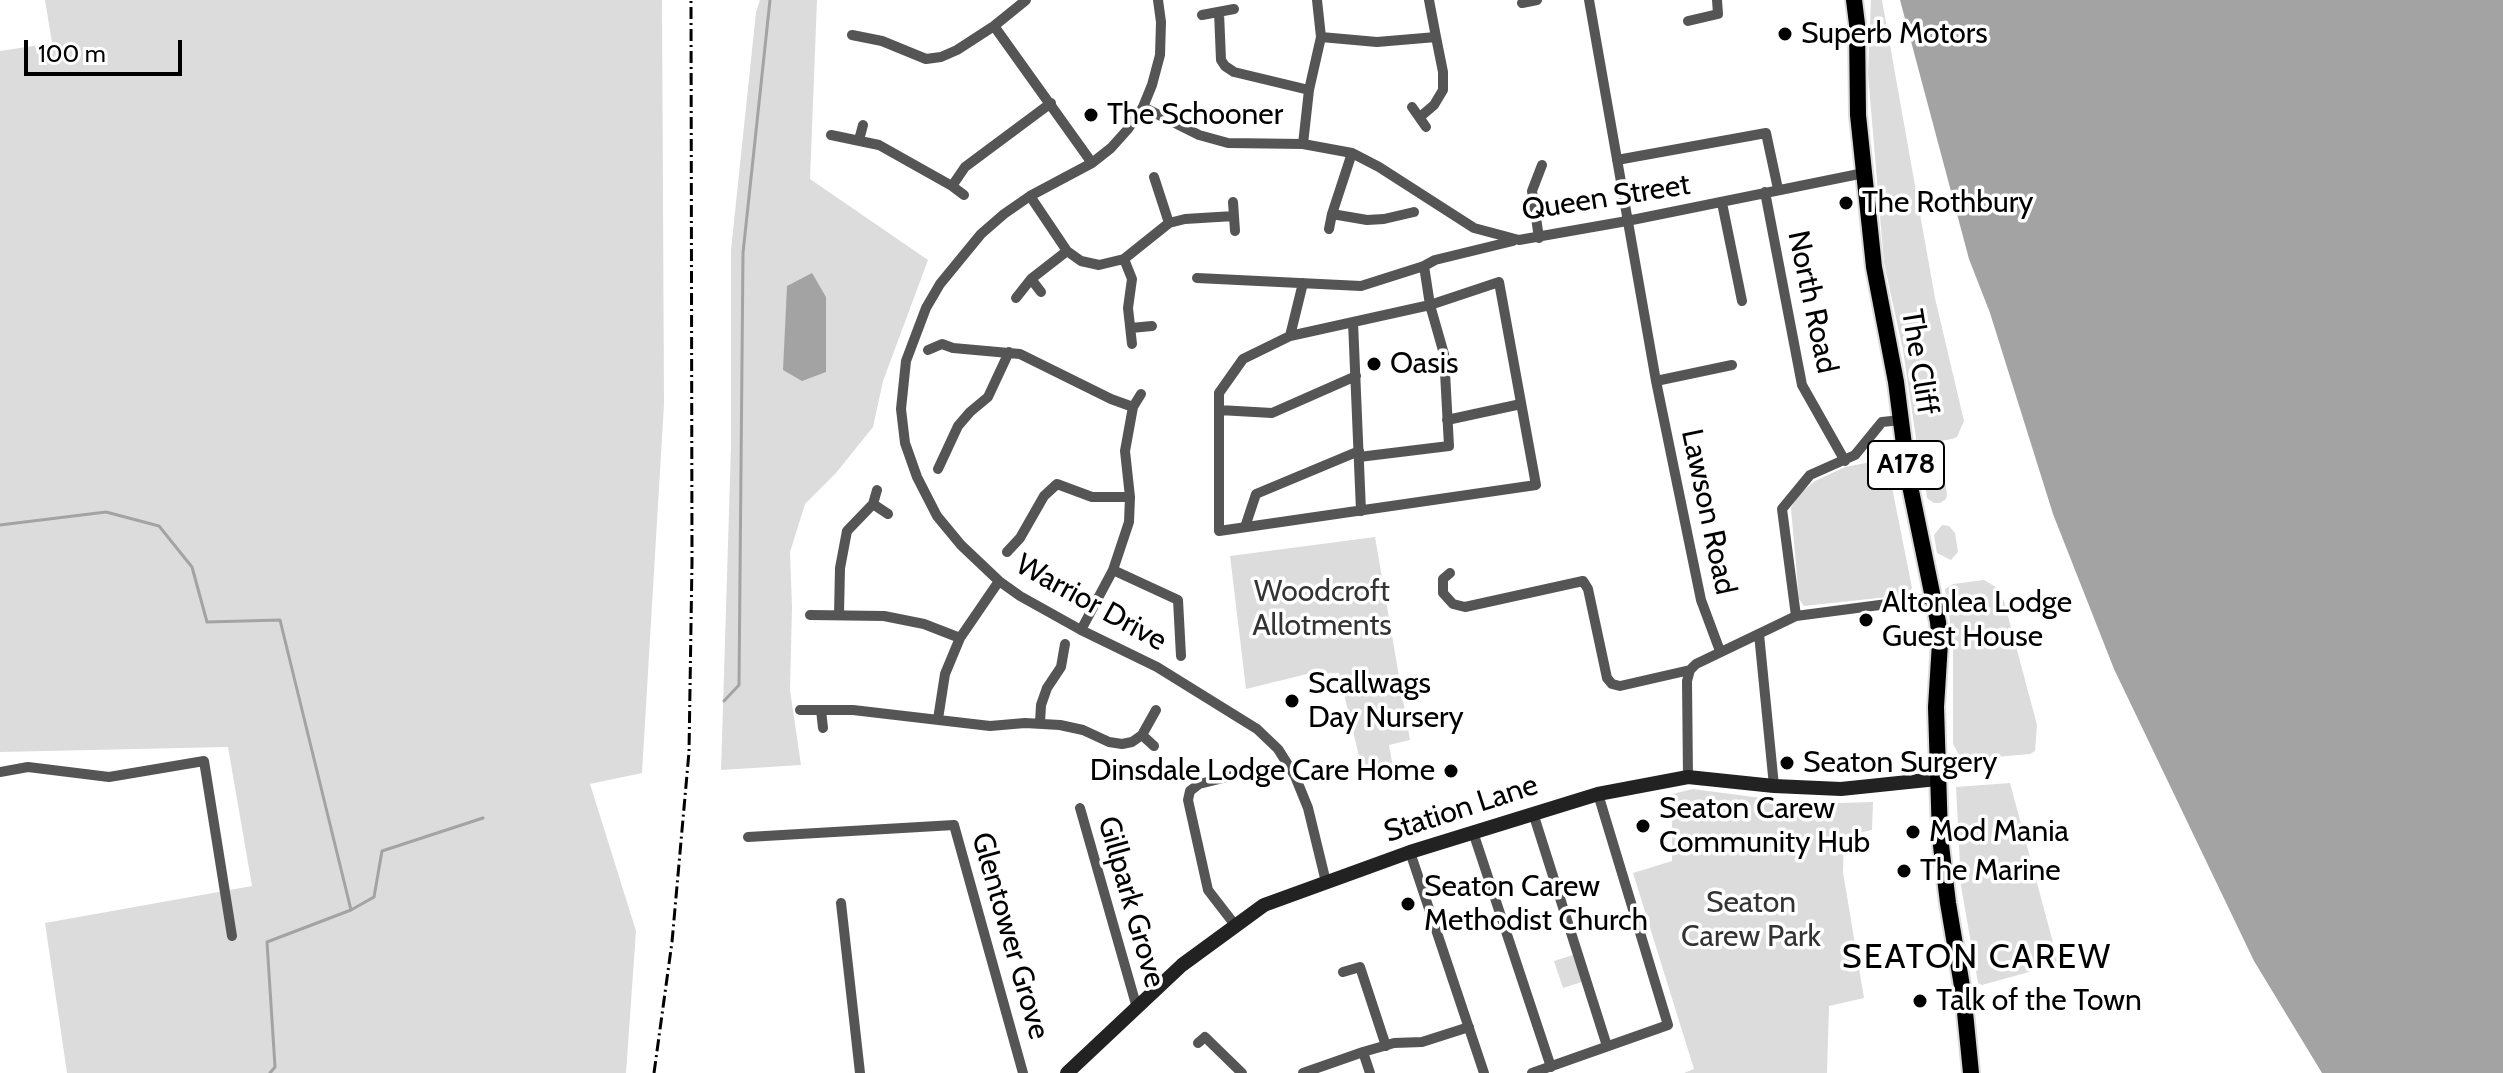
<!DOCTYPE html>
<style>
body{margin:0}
#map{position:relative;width:2503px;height:1073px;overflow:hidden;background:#fff;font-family:Cabin,sans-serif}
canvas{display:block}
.scale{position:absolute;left:24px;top:40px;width:158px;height:36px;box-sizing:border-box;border:4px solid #000;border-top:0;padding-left:10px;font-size:24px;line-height:28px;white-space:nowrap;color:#000;-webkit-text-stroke:6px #fff;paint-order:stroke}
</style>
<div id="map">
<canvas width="2503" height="1073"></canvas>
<div class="scale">100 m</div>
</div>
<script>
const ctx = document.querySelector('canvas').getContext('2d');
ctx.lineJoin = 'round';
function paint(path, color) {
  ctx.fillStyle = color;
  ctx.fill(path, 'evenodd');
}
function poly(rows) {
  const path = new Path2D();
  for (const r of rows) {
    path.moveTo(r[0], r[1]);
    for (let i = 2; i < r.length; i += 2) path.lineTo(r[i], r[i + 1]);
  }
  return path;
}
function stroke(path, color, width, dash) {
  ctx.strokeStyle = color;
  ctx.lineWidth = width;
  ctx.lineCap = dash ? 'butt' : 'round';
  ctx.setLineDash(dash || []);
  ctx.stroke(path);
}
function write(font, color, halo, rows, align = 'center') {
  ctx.font = font + ' Cabin,sans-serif';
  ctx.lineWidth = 7;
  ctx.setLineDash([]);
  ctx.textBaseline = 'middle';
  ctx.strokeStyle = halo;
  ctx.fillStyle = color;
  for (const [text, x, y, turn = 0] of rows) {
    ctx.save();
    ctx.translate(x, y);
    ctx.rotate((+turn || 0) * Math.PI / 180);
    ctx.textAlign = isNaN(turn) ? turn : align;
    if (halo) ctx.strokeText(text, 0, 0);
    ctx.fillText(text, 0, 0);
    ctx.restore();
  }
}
const green = poly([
 [45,0,662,0,664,404,642,773,590,784,636,931,626,1073,67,1073,45,923,252,886,228,747,0,752,0,51,52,43],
 [760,0,817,0,810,179,928,260,883,381,873,427,836,473,805,504,790,552,792,607,790,690,801,765,721,770,731,447,731,250,756,12],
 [1871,0,1882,0,1935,298,1964,421,1957,437,1952,439,1917,445,1903,350,1884,263,1868,74],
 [1882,460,1887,462,1912,588,1906,595,1804,606,1799,599,1791,508,1798,495,1815,481,1845,467],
 [1931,468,1938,469,1944,476,1947,494,1946,499,1940,503,1934,503,1927,498,1924,477],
 [1942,525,1949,526,1955,533,1958,552,1951,560,1937,553,1934,535],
 [1375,537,1410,740,1389,745,1393,768,1363,773,1339,673,1307,674,1246,689,1230,556],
 [1984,580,1996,587,2004,601,2037,725,2035,751,2030,754,1962,760,1953,744,1953,641,1945,589,1953,584],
 [2010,783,2058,961,2043,965,2043,968,1982,985,1978,983,1961,886,1956,787],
 [1693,789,1807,804,1873,802,1872,830,1844,836,1843,872,1864,998,1829,1006,1827,1073,1684,1073,1694,1069,1633,873,1672,861,1672,794],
 [1573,955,1582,982,1563,988,1554,961]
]);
const water = poly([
 [1900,0,2503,0,2503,1073,2322,1073,2254,961,2114,669,2053,514,1990,313,1969,259],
 [812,273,826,297,826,372,802,381,783,370,787,286]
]);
const stream = poly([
 [0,525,106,512,159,526,192,567,207,622,280,620,351,910,374,897,382,851,483,818],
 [724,701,739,685,743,253,770,0],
 [270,1073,275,1067,267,942,351,910]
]);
const street = poly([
 [1158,0,1161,22,1160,55,1152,85,1143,107,1128,129,1111,148,1092,163,1030,196,1004,214,981,234,940,284,926,308,906,361,901,409,905,443,917,477,937,516,961,545,999,581,1020,596,1081,630,1157,667,1257,729,1278,749,1295,776,1308,808,1326,882],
 [1317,0,1321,37],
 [1429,0,1436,37],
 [1589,0,1656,381,1701,600,1720,651],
 [1522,3,1537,0],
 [1219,12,1221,60,1225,66,1234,72,1309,90],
 [1202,15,1234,9],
 [1688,21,1718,14,1717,0],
 [994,26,1092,163],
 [852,35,882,41,926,59,941,57,957,50,994,26,1026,0],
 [1143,107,1199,135,1228,143,1303,144,1352,153,1379,167,1474,228,1519,240,1627,221,1864,173],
 [1412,107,1426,127],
 [831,135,879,145,952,186,965,167,1051,103],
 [859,140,863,125],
 [1303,144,1309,90,1321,37,1377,42,1436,37,1443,72,1443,90,1434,105,1420,117],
 [1352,153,1332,214,1367,220,1384,219,1414,212],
 [1617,160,1766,133,1778,189],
 [1154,177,1169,223],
 [952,186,964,195],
 [1765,192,1802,385,1845,461],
 [1030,196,1067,251,1081,261,1099,265,1124,259,1169,223,1185,219,1234,216],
 [1233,202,1235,231],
 [1722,203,1742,301],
 [1329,229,1332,214],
 [1539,238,1532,191,1542,165],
 [1124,259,1132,279,1128,308,1132,344],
 [1197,278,1361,286,1424,266],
 [1031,279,1041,292],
 [1499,282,1536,485,1219,531,1219,393,1243,359,1290,336,1430,305,1499,282],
 [1016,298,1031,279,1067,251],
 [1353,322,1361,511],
 [1131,328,1152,326],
 [1290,336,1303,283],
 [928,350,942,344,953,348,1020,354,1111,399,1133,407,1125,451,1130,497,1129,522,1113,570,1178,600,1181,656],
 [1656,381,1732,365],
 [1133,407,1141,394],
 [1219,410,1272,413,1356,376],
 [1447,420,1521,404],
 [1359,457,1449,446,1444,354,1430,305,1424,266,1435,260,1513,241],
 [938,469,958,426,970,412,988,397,1009,352],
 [873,504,888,514],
 [1245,527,1256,494,1359,451],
 [1007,552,1020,538,1044,496,1057,484,1092,497,1130,497],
 [1450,573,1443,579,1443,593,1453,604,1465,607,1583,581,1588,589,1607,678,1612,684,1620,686,1690,670],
 [839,614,840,568,847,531,873,504,877,490],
 [810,615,884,616,924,624,960,638],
 [1796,616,1782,509,1810,475,1855,455,1882,422,1901,420],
 [1081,630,1113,570],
 [1759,634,1774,786],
 [800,710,853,710,990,726,1025,723,1060,725,1083,730,1109,742,1122,744,1132,742,1142,735,1156,710],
 [821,710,823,728],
 [938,719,945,674,960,638,999,581],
 [1040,723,1041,705,1047,688,1061,667,1065,644],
 [1142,735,1154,746],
 [0,772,28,767,109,777,204,761,232,936],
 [1688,777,1687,681,1690,670,1696,664,1796,616,1933,598],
 [1080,808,1137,1008],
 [1533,813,1607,1046],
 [1473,832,1551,1067],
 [748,837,954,825,1023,1073],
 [1410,852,1484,1073],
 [841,903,860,1073],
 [1235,925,1208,890,1188,800,1190,791,1199,784,1240,774],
 [1343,972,1360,967,1386,1046],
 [1198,1043,1205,1037,1242,1073],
 [1363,1052,1370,1073],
 [1303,1073,1363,1052,1394,1043,1422,1042,1469,1027],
 [1532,1073,1668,1025,1598,794]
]);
const secondary = poly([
 [1067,1073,1182,965,1264,905,1410,852,1598,794,1688,777,1774,786,1841,789,1937,779]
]);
const primary = poly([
 [1854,0,1857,24,1858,115,1874,267,1896,382,1908,476,1938,622,1940,643,1936,707,1940,837,1948,903,1963,992,1971,1073]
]);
const rail = poly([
 [654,1073,672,942,689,752,692,562,691,0]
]);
const markers = [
 [1785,34,8,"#000"],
 [1091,115,8,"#000"],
 [1846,203,8,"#000"],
 [1374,364,8,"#000"],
 [1866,620,8,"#000"],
 [1292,701,8,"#000"],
 [1787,763,8,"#000"],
 [1451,771,8,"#000"],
 [1643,826,8,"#000"],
 [1913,832,8,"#000"],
 [1904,871,8,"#000"],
 [1408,904,8,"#000"],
 [1920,1001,8,"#000"]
];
const shields = [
 [1906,465,76]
];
const shieldNames = [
 ["A178",1906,465]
];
const poiNames = [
 ["Superb Motors",1801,34],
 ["The Schooner",1107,115],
 ["The Rothbury",1862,203],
 ["Oasis",1390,364],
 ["Altonlea Lodge",1882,603],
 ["Guest House",1882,637],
 ["Scallwags",1308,684],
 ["Day Nursery",1308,718],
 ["Seaton Surgery",1803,763],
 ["Dinsdale Lodge Care Home",1435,771,"right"],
 ["Seaton Carew",1659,809],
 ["Community Hub",1659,843],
 ["Mod Mania",1929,832],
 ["The Marine",1920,871],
 ["Seaton Carew",1424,887],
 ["Methodist Church",1424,921],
 ["Talk of the Town",1936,1001]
];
const streetNames = [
 ["Queen Street",1606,198,-9],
 ["North Road",1812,302,78],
 ["The Cliff",1919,362,81],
 ["Lawson Road",1708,512,78],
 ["Warrior Drive",1091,603,29],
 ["Station Lane",1461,809,-18],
 ["Gillpark Grove",1131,902,74],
 ["Glentower Grove",1010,936,74]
];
const parkNames = [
 ["Woodcroft",1322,592],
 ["Allotments",1322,626],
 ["Seaton",1751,903],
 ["Carew Park",1751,937]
];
const quarterNames = [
 ["SEATON CAREW",1977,958]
];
paint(green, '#dcdcdc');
paint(water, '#a3a3a3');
stroke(stream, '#a3a3a3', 3);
stroke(primary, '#dbdbdb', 20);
stroke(street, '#555', 10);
stroke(secondary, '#222', 14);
stroke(primary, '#000', 16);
stroke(rail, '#000', 3, [12, 4, 2, 4]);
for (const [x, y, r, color] of markers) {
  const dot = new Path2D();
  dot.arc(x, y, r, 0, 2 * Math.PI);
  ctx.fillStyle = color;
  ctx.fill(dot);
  stroke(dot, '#fff', 3);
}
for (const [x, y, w] of shields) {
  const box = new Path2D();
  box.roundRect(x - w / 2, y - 24, w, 48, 6);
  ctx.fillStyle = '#fff';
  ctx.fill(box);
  stroke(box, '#000', 2);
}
write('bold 28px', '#000', null, shieldNames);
write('30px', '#000', '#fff', poiNames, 'left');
write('30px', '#000', '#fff', streetNames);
write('30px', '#333', '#fff', parkNames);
ctx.letterSpacing = '2px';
write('34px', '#000', '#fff', quarterNames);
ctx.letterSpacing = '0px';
</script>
